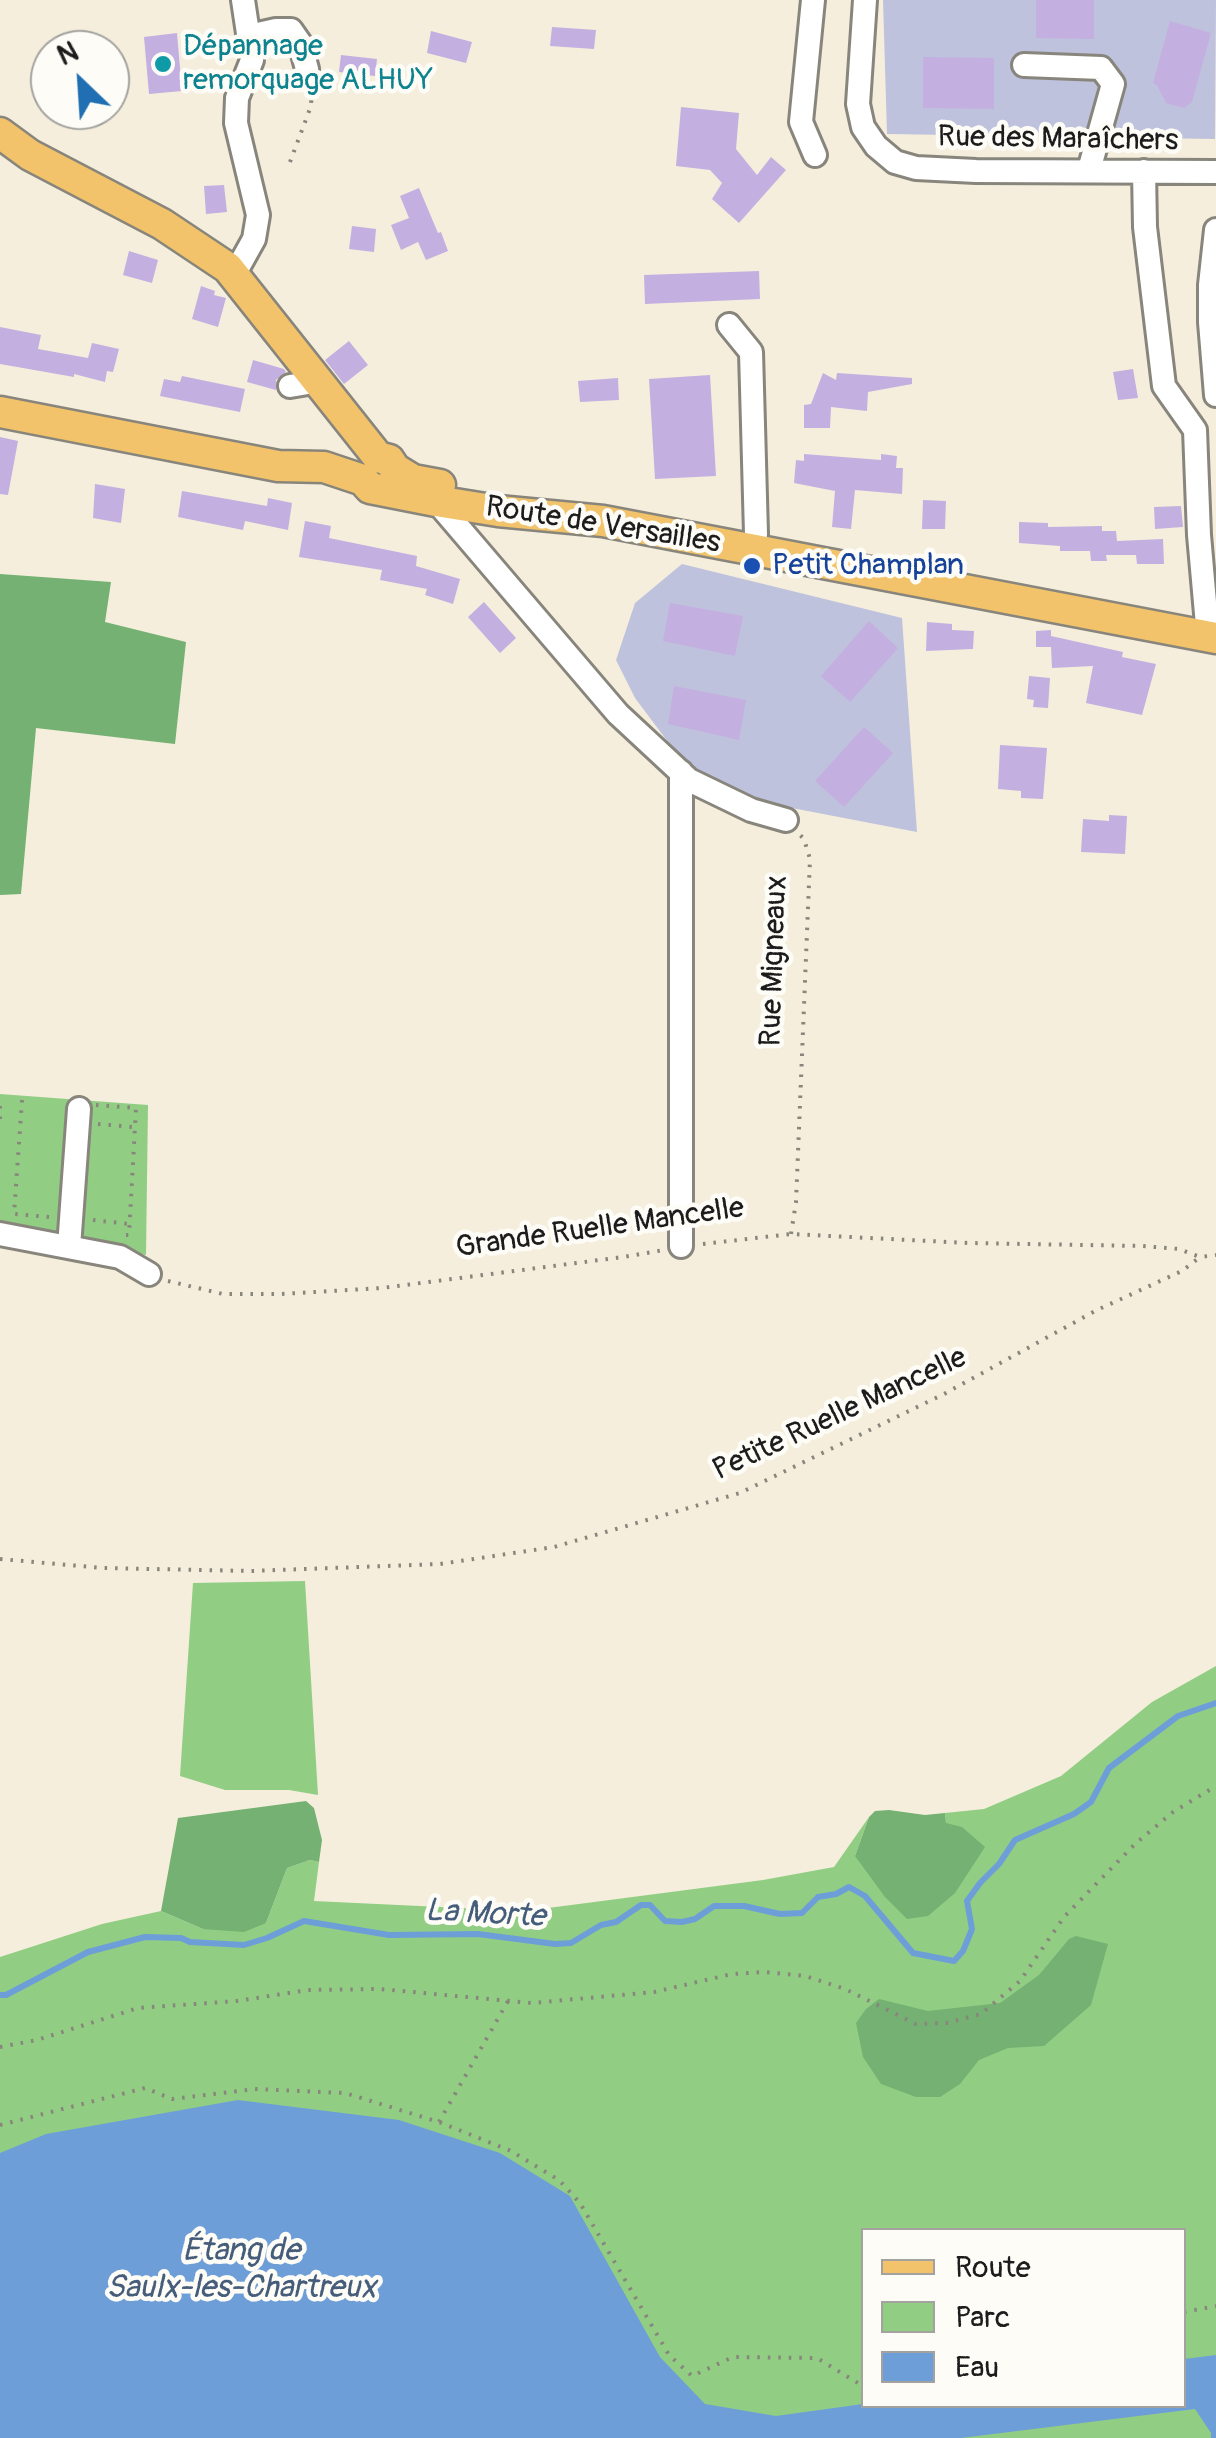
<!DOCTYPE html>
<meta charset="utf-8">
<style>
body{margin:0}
#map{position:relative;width:1216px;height:2438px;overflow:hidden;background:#f5eedc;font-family:Pangolin,sans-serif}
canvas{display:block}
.legend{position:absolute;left:861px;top:2228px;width:325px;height:180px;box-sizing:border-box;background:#fdfcf7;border:2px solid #a3a29f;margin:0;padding:12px 18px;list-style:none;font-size:30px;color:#1c1c1c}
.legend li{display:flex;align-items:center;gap:20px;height:50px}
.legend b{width:50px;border:2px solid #a3a29f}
.north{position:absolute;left:30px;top:30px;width:100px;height:100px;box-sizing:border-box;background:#fdfcf7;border:2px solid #a3a29f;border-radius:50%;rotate:335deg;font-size:28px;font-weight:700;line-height:40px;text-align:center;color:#1c1c1c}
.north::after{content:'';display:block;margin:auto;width:35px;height:45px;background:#1f6fb2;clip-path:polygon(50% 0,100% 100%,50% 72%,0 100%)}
</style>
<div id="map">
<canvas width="1216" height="2438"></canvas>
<ul class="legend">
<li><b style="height:12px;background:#f2c36a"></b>Route</li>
<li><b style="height:28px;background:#91ce84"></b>Parc</li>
<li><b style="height:28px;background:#6e9ed7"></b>Eau</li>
</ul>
<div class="north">N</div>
</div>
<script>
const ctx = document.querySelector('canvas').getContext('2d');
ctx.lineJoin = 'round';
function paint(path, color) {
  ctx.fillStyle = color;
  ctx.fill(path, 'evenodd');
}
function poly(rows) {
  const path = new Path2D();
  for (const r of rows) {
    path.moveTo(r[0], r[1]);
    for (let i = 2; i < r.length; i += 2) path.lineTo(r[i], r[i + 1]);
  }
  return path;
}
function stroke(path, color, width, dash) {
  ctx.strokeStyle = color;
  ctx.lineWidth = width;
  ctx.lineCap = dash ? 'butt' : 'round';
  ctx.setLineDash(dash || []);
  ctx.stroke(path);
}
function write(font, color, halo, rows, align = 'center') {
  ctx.font = font + ' Pangolin,sans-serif';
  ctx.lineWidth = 9;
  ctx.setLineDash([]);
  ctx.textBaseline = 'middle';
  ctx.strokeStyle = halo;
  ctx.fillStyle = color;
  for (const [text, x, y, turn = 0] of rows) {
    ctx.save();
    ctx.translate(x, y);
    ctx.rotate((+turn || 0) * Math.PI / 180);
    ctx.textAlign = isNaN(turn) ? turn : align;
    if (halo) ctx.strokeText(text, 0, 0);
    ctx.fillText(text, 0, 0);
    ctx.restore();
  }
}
const industrial = poly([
 [883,0,1216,0,1215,139,887,134],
 [682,564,902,618,917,832,771,804,689,770,635,698,616,660,635,603]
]);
const green = poly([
 [0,1094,148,1105,146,1255,0,1225],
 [305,1581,318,1795,289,1790,225,1790,180,1776,193,1583],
 [1216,1666,1216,2438,0,2438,0,1957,102,1924,161,1911,203,1929,266,1923,287,1868,310,1860,319,1862,314,1901,525,1911,763,1880,834,1867,869,1817,855,1856,946,1823,945,1813,984,1809,1061,1776,1152,1702],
 [864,2230,1184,2230,1184,2406,864,2406]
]);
const forest = poly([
 [0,574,111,582,105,622,186,642,175,744,36,728,21,894,0,895],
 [306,1801,314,1808,322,1840,319,1862,310,1860,287,1868,266,1923,244,1932,203,1929,161,1911,178,1818],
 [889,1810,925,1815,945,1813,946,1823,962,1827,985,1847,955,1893,928,1916,907,1919,885,1897,855,1856,869,1817,875,1811],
 [1076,1936,1108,1944,1091,2005,1044,2046,1008,2048,979,2060,960,2084,940,2097,916,2097,881,2084,863,2057,856,2023,866,2009,879,1999,928,2011,1000,2003,1039,1975,1069,1939]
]);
const water = poly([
 [238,2100,399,2120,500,2153,570,2196,660,2357,705,2404,776,2416,863,2404,1184,2406,1184,2359,1216,2355,1216,2438,1211,2438,1211,2433,1195,2409,961,2438,0,2438,0,2153,46,2134]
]);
const stream = poly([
 [0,1995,6,1995,88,1952,145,1937,181,1938,190,1942,244,1945,267,1938,304,1921,389,1935,478,1934,555,1944,571,1943,601,1925,616,1922,641,1905,650,1905,665,1921,682,1922,695,1919,714,1906,744,1906,780,1914,802,1913,818,1897,836,1894,849,1887,865,1896,913,1953,954,1961,963,1951,972,1929,967,1901,980,1883,999,1864,1015,1840,1074,1814,1091,1802,1109,1768,1178,1716,1216,1703]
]);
const building = poly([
 [1036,0,1094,0,1094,39,1036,38],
 [1170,21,1211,33,1192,102,1184,108,1166,103,1157,85,1153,83],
 [552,27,596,30,594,49,550,46],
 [431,31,472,42,466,63,427,53],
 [177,33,182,91,149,94,144,37],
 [341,55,377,59,375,76,339,72],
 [923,57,994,58,994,109,923,108],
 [681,107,739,113,736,149,757,175,771,157,786,170,739,223,712,199,722,183,710,170,676,166],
 [224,185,227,212,206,214,204,186],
 [419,188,438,233,441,232,448,251,426,260,418,242,401,250,391,225,409,218,400,196],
 [352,226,376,229,374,252,349,249],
 [129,251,158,260,152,283,123,275],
 [759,271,760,299,645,304,644,275],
 [201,286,215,291,214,295,226,298,218,327,192,319],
 [0,327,41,335,38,349,88,358,92,343,119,349,113,372,107,371,105,382,74,374,74,377,0,364],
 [349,341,368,365,344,384,325,360],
 [253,360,284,369,286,372,276,380,276,390,247,382],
 [1133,369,1138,398,1118,400,1113,372],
 [823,373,836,380,837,373,912,378,912,384,868,392,867,411,831,407,830,428,804,428,804,405,811,404],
 [710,375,716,476,655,479,649,379],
 [182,376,245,389,240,412,160,396,164,379,180,382],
 [618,378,619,400,580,402,578,381],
 [0,437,18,441,8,495,0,494],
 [804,454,881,460,881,454,897,456,896,468,903,468,902,494,855,490,851,529,832,527,835,491,794,483,796,460,804,461],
 [95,484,125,489,121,523,93,518],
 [182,491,267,506,268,498,292,503,288,530,245,521,243,530,178,517],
 [923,500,946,501,945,529,922,529],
 [1181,506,1183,527,1155,529,1154,507],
 [305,521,331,526,329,538,417,556,416,566,460,579,453,604,425,595,427,589,380,580,382,570,299,557],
 [1019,522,1048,523,1048,527,1102,526,1102,531,1116,531,1117,541,1163,539,1164,564,1137,564,1136,555,1106,555,1107,561,1091,561,1090,551,1060,551,1060,546,1019,543],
 [484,602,516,638,500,653,468,617],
 [670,603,743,616,735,656,663,641],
 [869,621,898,648,850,702,821,676],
 [927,622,952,624,952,630,974,631,973,649,926,651],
 [1051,630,1051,636,1123,652,1122,657,1156,664,1142,715,1086,703,1093,666,1052,668,1051,647,1036,647,1036,631],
 [1029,676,1050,678,1048,708,1033,707,1034,700,1027,699],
 [674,686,746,700,739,740,668,724],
 [864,727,893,753,844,807,815,781],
 [1000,745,1047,748,1043,799,1021,798,1021,791,998,789],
 [1109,815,1127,816,1125,854,1081,852,1083,819,1109,821]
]);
const path = poly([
 [290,162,311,106,312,86],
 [22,1100,14,1214,49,1217],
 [96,1105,136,1108,129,1235,126,1235],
 [0,1106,0,1125],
 [98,1124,133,1127],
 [93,1220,129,1224],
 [791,1234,796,1202,810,859,804,839,798,833],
 [703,1244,791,1234,968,1243,1143,1246,1179,1249,1200,1257,1216,1255],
 [168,1281,223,1294,281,1294,382,1288,623,1257,664,1250],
 [0,1559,103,1568,251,1571,440,1564,554,1547,740,1493,944,1394,1097,1310,1182,1271,1200,1257],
 [0,2047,37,2040,138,2008,237,2001,308,1990,380,1989,532,2003,654,1992,732,1974,765,1972,805,1976,845,1989,916,2024,946,2023,981,2014,1020,1981,1064,1917,1135,1844,1173,1812,1216,1786],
 [439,2122,508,2001],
 [0,2125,145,2088,172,2099,255,2089,345,2093,439,2122,511,2151,559,2180,580,2203,669,2355,692,2376,733,2357,817,2358,858,2383,864,2378],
 [1184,2312,1216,2306]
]);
const minor = poly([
 [813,0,801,122,815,155],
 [865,0,858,104,863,127,876,146,895,162,916,168,976,171,1216,172],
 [249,36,276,30,291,30,300,43,307,69],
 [1024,65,1101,68,1113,84,1089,170],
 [1144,171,1145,227,1164,386,1195,430,1199,535,1207,625],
 [1216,230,1210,285,1210,322,1216,395],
 [234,275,254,239,258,215,236,123,237,98,252,60,243,0],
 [729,325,751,352,756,534,753,550],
 [290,386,308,383,315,376],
 [436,501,618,714,689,780,751,810,786,820],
 [681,772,681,1246],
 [0,1234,120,1257,149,1274],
 [69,1247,79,1109]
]);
const major = poly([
 [0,133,30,155,162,224,228,268,378,457,389,460,395,469,413,480,440,485],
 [0,412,278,466,324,467,363,480,370,488,436,501,498,511,603,521,1216,638]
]);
const markers = [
 [163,64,10,"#0f9aa8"],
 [752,566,10,"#1a4fb4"]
];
const cultureNames = [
 ["Dépannage",183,47],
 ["remorquage ALHUY",183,81]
];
const streetNames = [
 ["Rue des Maraîchers",1058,140,1],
 ["Route de Versailles",603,526,9],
 ["Rue Migneaux",775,961,-88],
 ["Grande Ruelle Mancelle",600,1229,-8],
 ["Petite Ruelle Mancelle",840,1415,-25]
];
const transitNames = [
 ["Petit Champlan",772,566]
];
const waterNames = [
 ["La Morte",485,1915,3],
 ["Étang de",241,2252],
 ["Saulx-les-Chartreux",241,2289]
];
paint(industrial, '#bfc2dd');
paint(green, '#91ce84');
paint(forest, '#74b172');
paint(water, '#6e9ed7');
stroke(stream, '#6e9ed7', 6);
paint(building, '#c4afe1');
stroke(minor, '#88857c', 28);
stroke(major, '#88857c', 35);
stroke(path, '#88857c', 4, [2.5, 8]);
stroke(minor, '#fff', 22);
stroke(major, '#f2c36a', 30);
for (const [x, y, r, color] of markers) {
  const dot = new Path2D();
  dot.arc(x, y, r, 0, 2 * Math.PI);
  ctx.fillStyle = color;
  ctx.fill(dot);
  stroke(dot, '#fdfcf7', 4);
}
write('30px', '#0d838f', '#fdfcf7', cultureNames, 'left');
write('30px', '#1c1c1c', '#fdfcf7', streetNames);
write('30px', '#164399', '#fdfcf7', transitNames, 'left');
write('italic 32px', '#455d7a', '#fdfcf7', waterNames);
</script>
